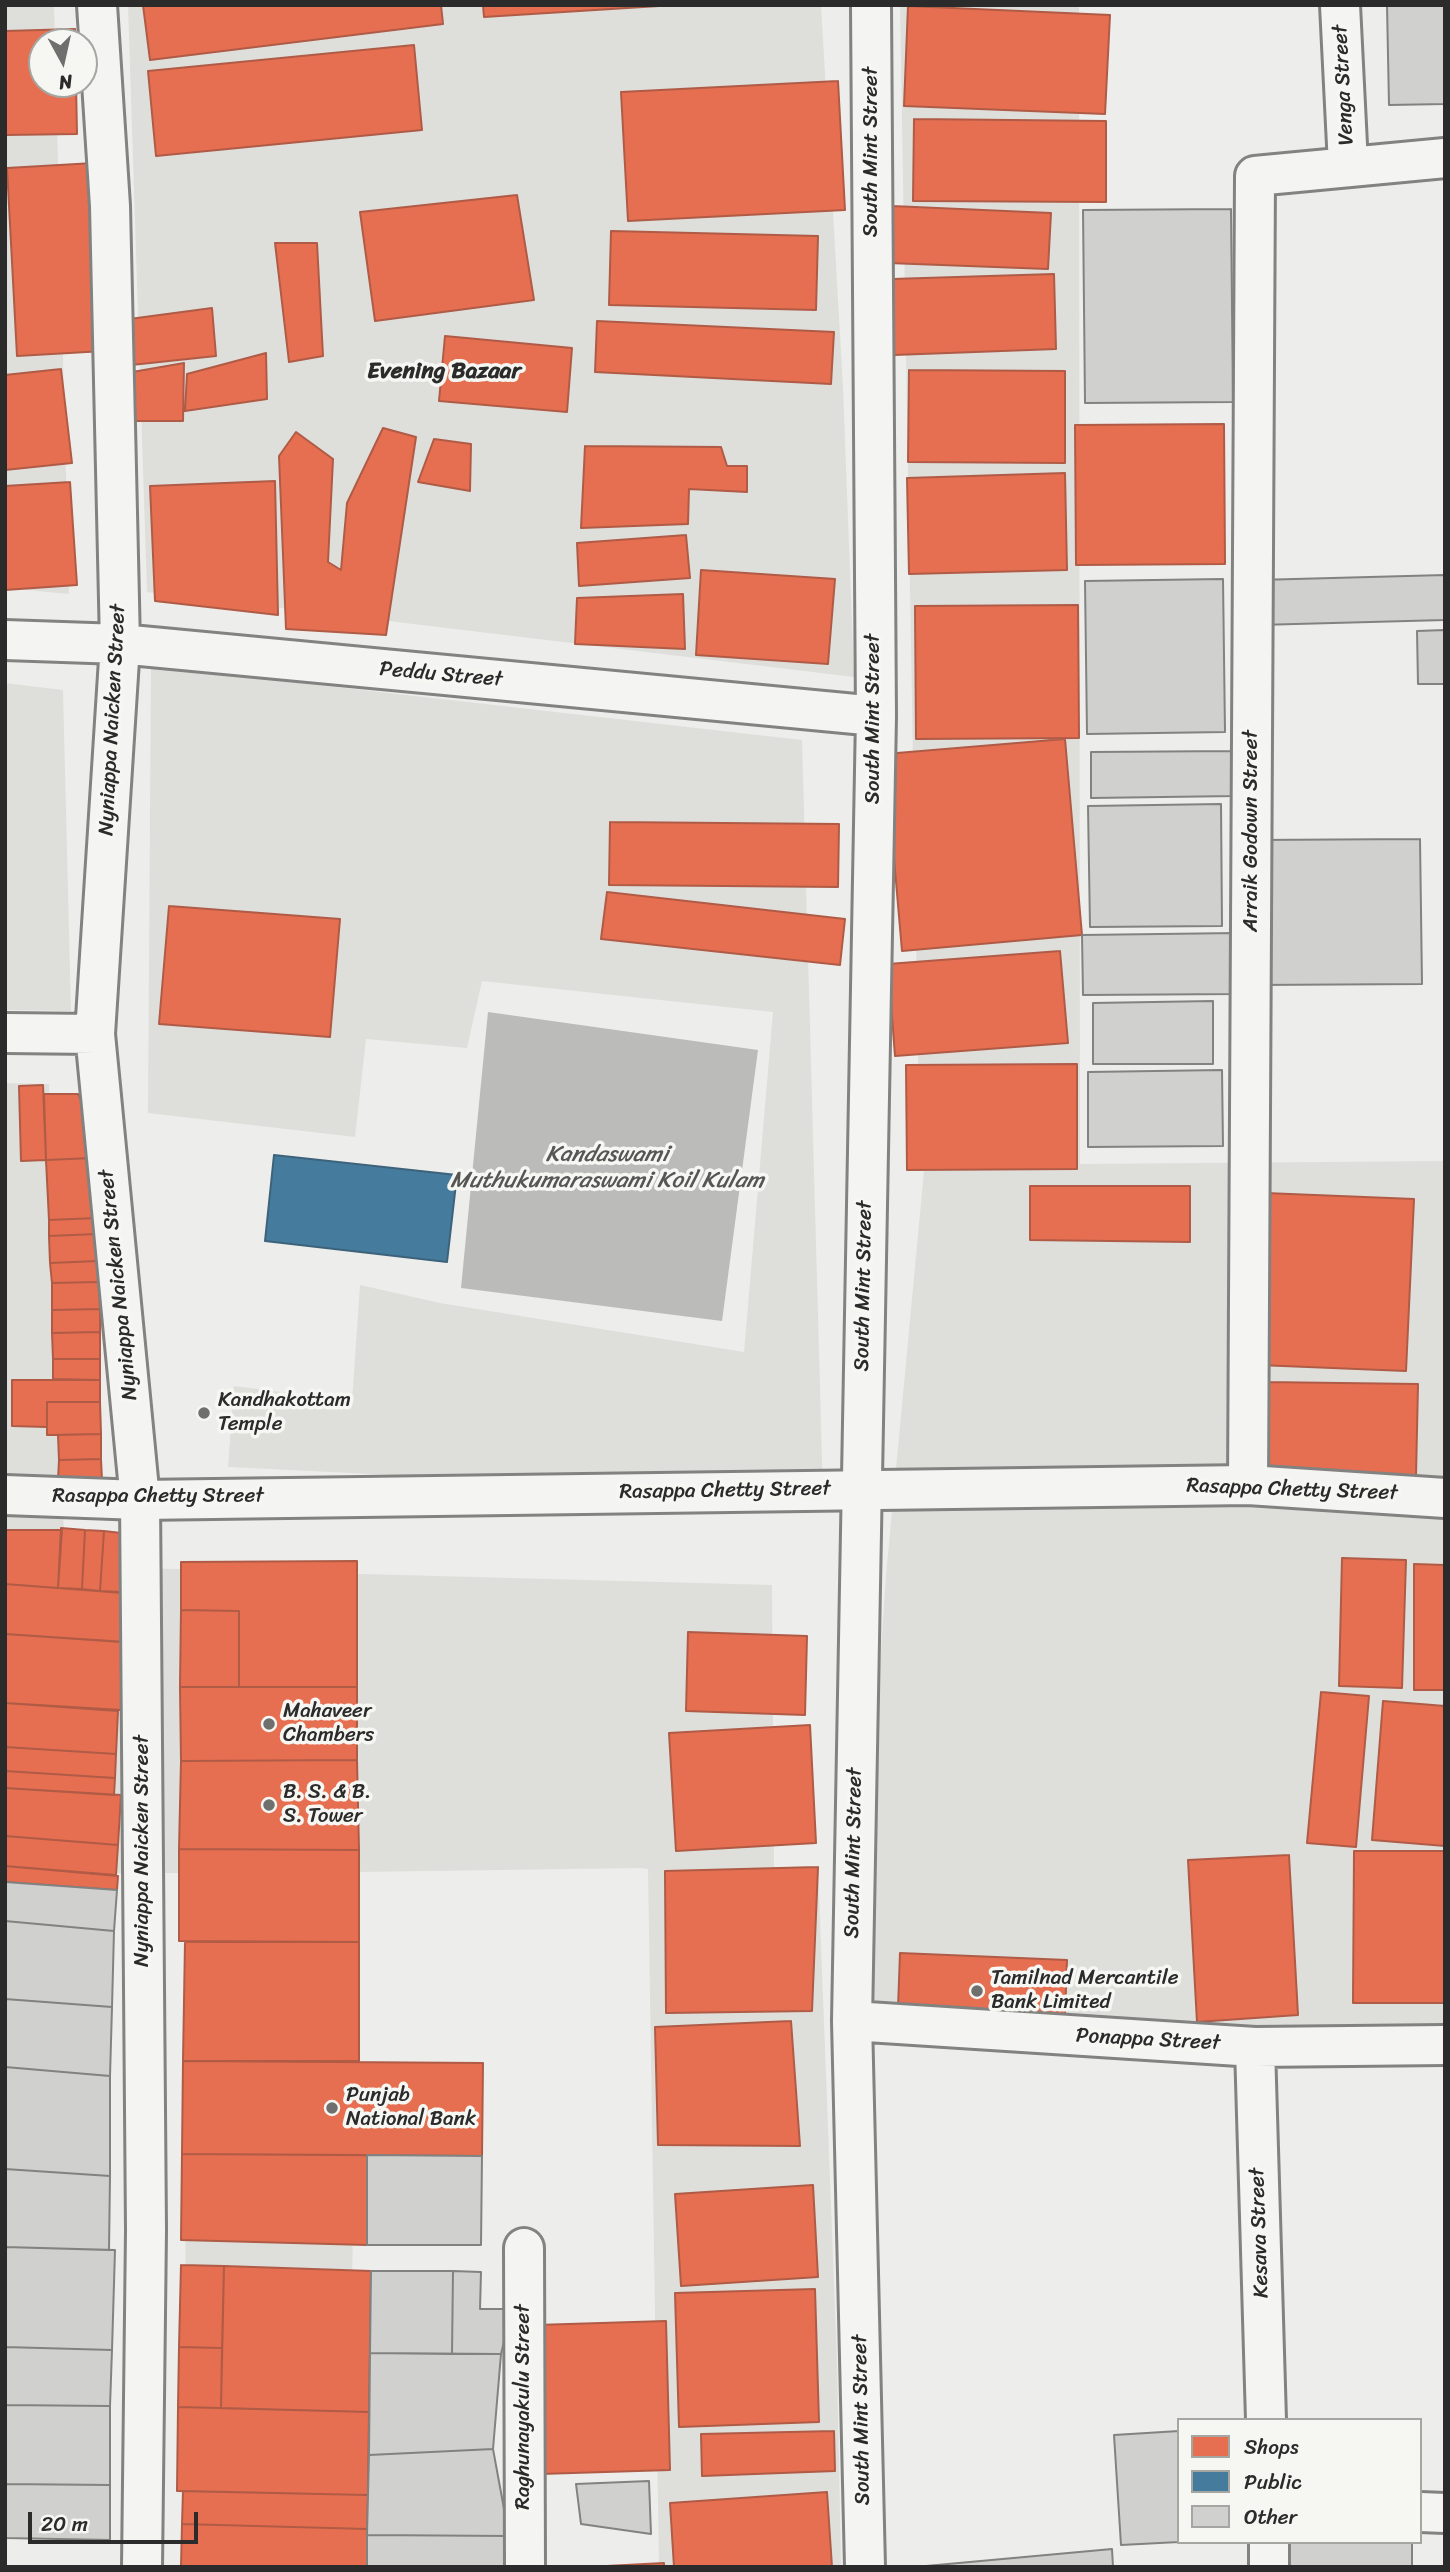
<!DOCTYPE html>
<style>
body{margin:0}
#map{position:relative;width:1450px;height:2572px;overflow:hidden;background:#ededeb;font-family:Sriracha,sans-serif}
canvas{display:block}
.frame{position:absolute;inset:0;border:7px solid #2b2b2b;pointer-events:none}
.legend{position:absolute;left:1177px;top:2418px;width:245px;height:126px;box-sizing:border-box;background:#f6f6f2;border:2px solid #a5a5a2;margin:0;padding:9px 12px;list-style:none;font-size:21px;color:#2b2b2b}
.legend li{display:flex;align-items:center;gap:14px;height:35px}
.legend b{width:35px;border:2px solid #a5a5a2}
.north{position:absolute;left:28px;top:28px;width:70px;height:70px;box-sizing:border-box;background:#f6f6f2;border:2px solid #a5a5a2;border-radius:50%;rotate:172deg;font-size:19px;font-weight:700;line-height:28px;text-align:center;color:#2b2b2b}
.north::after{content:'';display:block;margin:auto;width:24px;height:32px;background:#6f6f6e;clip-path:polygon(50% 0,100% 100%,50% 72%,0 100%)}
.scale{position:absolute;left:28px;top:2512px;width:170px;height:32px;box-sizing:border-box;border:4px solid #2b2b2b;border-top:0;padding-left:9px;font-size:21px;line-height:24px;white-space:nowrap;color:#2b2b2b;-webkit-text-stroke:5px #f6f6f2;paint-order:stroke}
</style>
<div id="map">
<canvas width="1450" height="2572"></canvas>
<div class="frame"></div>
<ul class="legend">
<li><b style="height:19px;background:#e76f51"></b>Shops</li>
<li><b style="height:19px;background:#457b9d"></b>Public</li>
<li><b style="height:19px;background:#d0d0cf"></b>Other</li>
</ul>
<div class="north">N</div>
<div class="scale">20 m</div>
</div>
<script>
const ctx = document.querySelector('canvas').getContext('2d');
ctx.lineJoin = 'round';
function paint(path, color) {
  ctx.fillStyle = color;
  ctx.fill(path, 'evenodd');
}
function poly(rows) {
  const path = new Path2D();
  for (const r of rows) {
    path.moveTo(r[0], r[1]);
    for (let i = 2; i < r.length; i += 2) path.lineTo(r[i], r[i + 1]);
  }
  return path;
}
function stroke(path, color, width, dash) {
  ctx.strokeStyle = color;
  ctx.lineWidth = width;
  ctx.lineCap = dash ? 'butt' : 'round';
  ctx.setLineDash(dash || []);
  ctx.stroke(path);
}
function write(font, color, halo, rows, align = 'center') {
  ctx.font = font + ' Sriracha,sans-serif';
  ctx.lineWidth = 7;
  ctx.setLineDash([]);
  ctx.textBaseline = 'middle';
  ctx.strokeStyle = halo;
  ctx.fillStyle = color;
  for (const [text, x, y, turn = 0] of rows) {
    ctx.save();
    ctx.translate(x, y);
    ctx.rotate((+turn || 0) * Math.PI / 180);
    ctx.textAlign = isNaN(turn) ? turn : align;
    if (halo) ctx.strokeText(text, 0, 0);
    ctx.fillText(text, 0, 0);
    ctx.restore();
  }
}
const built = poly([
 [5,5,54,5,55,42,42,42,42,84,56,84,69,594,5,588],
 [128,5,821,5,843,387,854,677,147,592],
 [900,5,1079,5,1080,1164,1445,1161,1445,2027,1202,2029,857,2016,886,1575,924,1171,920,1170],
 [151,666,802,740,823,1496,228,1467,234,1386,352,1401,360,1285,440,1303,744,1352,773,1012,482,981,467,1048,366,1039,355,1137,148,1113],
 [5,683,63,690,71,1011,5,1010],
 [5,1083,49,1084,65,1566,772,1585,774,1868,818,1867,837,2361,841,2567,659,2567,648,1869,640,1868,358,1872,348,2567,184,2567,187,1873,5,1873]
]);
const water = poly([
 [488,1012,758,1050,722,1321,461,1288]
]);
const shops = poly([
 [143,5,441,5,443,24,150,60,143,5],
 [483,5,675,5,484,17,483,5],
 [908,6,1110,15,1105,114,904,106,908,6],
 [75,29,75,42,42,42,42,84,76,84,77,134,5,135,5,31,75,29],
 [414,45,422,130,156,156,148,71,414,45],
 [838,81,845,210,628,221,621,92,838,81],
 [914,119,1106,121,1106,202,913,201,914,119],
 [94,163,104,351,17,356,7,168,94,163],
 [517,195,534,300,375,321,360,212,517,195],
 [892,206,1051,213,1048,269,888,263,892,206],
 [611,231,818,236,816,310,609,305,611,231],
 [275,243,317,243,323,356,289,362,275,243],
 [1054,274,1056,349,894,355,892,279,1054,274],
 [212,308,216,356,122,366,122,320,212,308],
 [597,321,834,332,831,384,595,372,597,321],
 [445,336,572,348,567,412,439,401,445,336],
 [266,353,267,399,185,411,187,374,266,353],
 [184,363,183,421,119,421,121,374,184,363],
 [61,369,72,463,5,470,5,375,61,369],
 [909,370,1065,371,1065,463,908,462,909,370],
 [1224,424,1225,564,1076,565,1075,425,1224,424],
 [383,428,416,437,386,635,286,629,279,456,296,432,333,459,328,562,341,570,347,503,383,428],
 [434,439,471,444,470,491,418,482,434,439],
 [585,446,721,447,727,466,747,466,747,492,689,489,688,524,581,528,585,446],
 [1065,473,1067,570,909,574,907,478,1065,473],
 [275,481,278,615,155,601,150,486,275,481],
 [70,482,77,585,5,590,5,486,70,482],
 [686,535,690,578,579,586,577,543,686,535],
 [701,570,835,579,828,664,696,655,701,570],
 [683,594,685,649,575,644,577,598,683,594],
 [1078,605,1079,738,916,739,915,606,1078,605],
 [1065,739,1082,935,902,951,885,754,1065,739],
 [610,822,839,824,838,887,609,885,610,822],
 [607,892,845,919,840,965,601,939,607,892],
 [169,906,340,919,330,1037,159,1024,169,906],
 [1060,951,1068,1043,895,1056,888,964,1060,951],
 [1077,1064,1077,1169,907,1170,906,1065,1077,1064],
 [43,1085,46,1160,21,1161,19,1086,43,1085],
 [44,1094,78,1094,92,1122,93,1158,46,1160,44,1094],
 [93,1158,97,1218,49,1220,46,1160,93,1158],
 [1030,1186,1190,1186,1190,1242,1030,1240,1030,1186],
 [1265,1193,1414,1199,1406,1371,1258,1365,1265,1193],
 [97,1218,97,1234,49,1236,49,1220,97,1218],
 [97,1234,98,1261,50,1263,49,1236,97,1234],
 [98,1261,99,1282,52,1283,50,1263,98,1261],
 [99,1282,100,1309,52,1310,52,1283,99,1282],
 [100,1309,100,1332,52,1333,52,1310,100,1309],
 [100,1332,100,1359,53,1359,52,1333,100,1332],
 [53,1359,100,1359,100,1380,53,1379,53,1359],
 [12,1380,100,1380,100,1402,47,1402,47,1427,12,1426,12,1380],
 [1264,1382,1418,1384,1416,1476,1262,1473,1264,1382],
 [47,1402,100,1402,101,1434,47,1435,47,1402],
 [101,1434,101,1459,59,1460,58,1435,101,1434],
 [101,1459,102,1480,58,1480,59,1460,101,1459],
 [61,1528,85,1530,82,1589,58,1588,61,1528],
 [5,1530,62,1530,58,1588,5,1584,5,1530],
 [85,1530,104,1531,100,1591,82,1589,85,1530],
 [104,1531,121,1533,124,1537,121,1592,100,1591,104,1531],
 [1342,1558,1406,1560,1402,1688,1339,1686,1342,1558],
 [357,1561,357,1687,239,1687,239,1611,181,1610,181,1562,357,1561],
 [1414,1564,1445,1565,1445,1690,1414,1690,1414,1564],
 [5,1584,123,1593,121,1642,5,1634,5,1584],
 [181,1610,239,1611,239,1687,180,1687,181,1610],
 [688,1632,807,1636,805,1715,686,1711,688,1632],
 [5,1634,126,1642,121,1710,5,1703,5,1634],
 [180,1687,357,1687,357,1760,181,1761,180,1687],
 [1321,1692,1369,1696,1356,1847,1307,1843,1321,1692],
 [1383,1701,1445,1706,1445,1846,1372,1840,1383,1701],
 [5,1703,118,1711,116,1754,5,1747,5,1703],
 [810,1725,816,1843,676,1851,669,1733,810,1725],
 [5,1747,116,1754,115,1778,5,1771,5,1747],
 [357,1760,359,1850,179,1849,181,1761,357,1760],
 [5,1771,115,1778,114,1795,5,1788,5,1771],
 [5,1788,121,1795,118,1845,5,1836,5,1788],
 [5,1836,118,1845,116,1875,5,1866,5,1836],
 [179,1849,359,1850,359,1942,179,1941,179,1849],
 [1354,1851,1445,1851,1445,2003,1353,2003,1354,1851],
 [1289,1855,1298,2015,1197,2022,1188,1860,1289,1855],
 [5,1866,118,1876,117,1890,5,1882,5,1866],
 [818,1867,812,2011,666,2013,665,1871,818,1867],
 [185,1942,359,1942,359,2061,183,2061,185,1942],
 [900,1953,1067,1960,1065,2015,898,2008,900,1953],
 [791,2021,800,2146,658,2145,655,2027,791,2021],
 [183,2061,483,2063,482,2156,182,2154,183,2061],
 [182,2154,367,2155,367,2245,181,2240,182,2154],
 [813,2185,818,2277,681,2286,675,2194,813,2185],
 [181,2265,224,2266,222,2348,179,2347,181,2265],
 [224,2266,371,2271,369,2412,221,2408,224,2266],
 [815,2289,819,2422,679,2427,675,2293,815,2289],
 [666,2321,670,2470,540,2474,536,2325,666,2321],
 [179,2347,222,2348,221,2408,178,2407,179,2347],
 [178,2407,369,2412,368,2495,177,2491,178,2407],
 [834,2431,835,2471,702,2476,701,2434,834,2431],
 [183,2491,368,2495,367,2529,182,2524,183,2491],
 [827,2492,832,2567,674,2567,670,2503,827,2492],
 [182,2524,367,2529,367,2567,181,2567,182,2524],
 [664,2563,664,2567,587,2567,664,2563]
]);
const public = poly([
 [274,1155,457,1175,447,1262,265,1241,274,1155]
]);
const building = poly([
 [1387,5,1445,5,1445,104,1389,105,1387,5],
 [1231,209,1233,402,1085,403,1083,210,1231,209],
 [1445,575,1445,620,1258,625,1257,580,1445,575],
 [1223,579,1225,732,1087,734,1085,581,1223,579],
 [1445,630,1445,684,1418,684,1417,631,1445,630],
 [1235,751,1236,796,1091,798,1091,752,1235,751],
 [1221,804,1222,926,1090,927,1088,806,1221,804],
 [1420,839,1422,984,1255,985,1254,840,1420,839],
 [1238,933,1238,994,1083,995,1082,935,1238,933],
 [1213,1001,1213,1064,1093,1064,1093,1003,1213,1001],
 [1222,1070,1223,1146,1088,1147,1088,1072,1222,1070],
 [5,1882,117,1890,114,1931,5,1921,5,1882],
 [5,1921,114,1931,112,2007,5,1999,5,1921],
 [5,1999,112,2007,110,2076,5,2067,5,1999],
 [5,2067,110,2076,110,2176,5,2169,5,2067],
 [367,2155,482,2156,481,2245,367,2245,367,2155],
 [5,2169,110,2176,109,2250,5,2247,5,2169],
 [5,2247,115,2250,112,2350,5,2347,5,2247],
 [371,2271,453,2271,452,2354,370,2353,371,2271],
 [453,2271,481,2272,480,2309,512,2309,501,2354,452,2354,453,2271],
 [5,2347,112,2350,110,2406,5,2405,5,2347],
 [370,2353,501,2354,493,2449,369,2455,370,2353],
 [5,2405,110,2406,110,2485,5,2484,5,2405],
 [1179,2431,1179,2542,1121,2545,1114,2435,1179,2431],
 [493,2449,509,2536,367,2535,369,2455,493,2449],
 [649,2481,651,2534,581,2524,576,2484,649,2481],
 [5,2484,110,2485,110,2540,5,2538,5,2484],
 [367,2535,509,2536,509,2567,367,2567,367,2535],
 [1279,2542,1412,2542,1412,2567,1278,2567,1279,2542],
 [1112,2549,1113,2567,915,2567,1112,2549]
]);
const street = poly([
 [97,5,110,206,120,644,95,1034,140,1500,146,2230,142,2567],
 [1340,5,1348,165],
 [5,640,120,644,876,716],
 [5,1033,95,1034],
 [1248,1485,1255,176,1445,158],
 [852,2021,1255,2047,1445,2045],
 [1255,2047,1266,2420],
 [524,2248,525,2567],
 [1420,2512,1445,2513],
 [1269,2542,1269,2567],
 [865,2567,852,2021,876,716,871,5]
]);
const secondary = poly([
 [5,1495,140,1500,1248,1485,1445,1498]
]);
const markers = [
 [204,1413,7,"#6f6f6e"],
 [269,1724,7,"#6f6f6e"],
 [269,1805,7,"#6f6f6e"],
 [977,1991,7,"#6f6f6e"],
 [332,2108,7,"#6f6f6e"]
];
const streetNames = [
 ["Venga Street",1344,85,-93],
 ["South Mint Street",872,152,-90],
 ["Peddu Street",441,675,5],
 ["South Mint Street",874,719,-90],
 ["Nyniappa Naicken Street",113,720,-87],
 ["Arraik Godown Street",1252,831,-90],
 ["Nyniappa Naicken Street",119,1285,-96],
 ["South Mint Street",864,1286,-89],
 ["Rasappa Chetty Street",1292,1490,2],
 ["Rasappa Chetty Street",725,1491,-1],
 ["Rasappa Chetty Street",158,1497],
 ["Nyniappa Naicken Street",143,1851,-90],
 ["South Mint Street",854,1853,-89],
 ["Ponappa Street",1148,2040,3],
 ["Kesava Street",1260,2233,-92],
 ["Raghunayakulu Street",524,2407,-90],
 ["South Mint Street",862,2420,-91]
];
const poiNames = [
 ["Kandhakottam",218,1401],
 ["Temple",218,1425],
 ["Mahaveer",283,1712],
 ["Chambers",283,1736],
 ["B. S. & B.",283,1793],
 ["S. Tower",283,1817],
 ["Tamilnad Mercantile",991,1979],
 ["Bank Limited",991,2003],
 ["Punjab",346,2096],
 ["National Bank",346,2120]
];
const neighbourhoodNames = [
 ["Evening Bazaar",444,372]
];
const waterNames = [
 ["Kandaswami",607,1155],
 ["Muthukumaraswami Koil Kulam",607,1181]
];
paint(built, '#dededb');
paint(water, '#bbbbb9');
paint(shops, '#e76f51');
stroke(shops, '#af5b46', 2);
paint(public, '#457b9d');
stroke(public, '#3d637b', 2);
paint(building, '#d0d0cf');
stroke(building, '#828281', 2);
stroke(street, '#828281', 44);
stroke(secondary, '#828281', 44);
stroke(street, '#f4f4f2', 38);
stroke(secondary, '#f4f4f2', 38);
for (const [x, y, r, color] of markers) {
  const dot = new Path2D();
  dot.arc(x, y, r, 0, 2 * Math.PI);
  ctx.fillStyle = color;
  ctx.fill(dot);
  stroke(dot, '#f6f6f2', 2.5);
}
write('21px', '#2b2b2b', '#f6f6f2', streetNames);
write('21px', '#2b2b2b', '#f6f6f2', poiNames, 'left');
write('bold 23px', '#2b2b2b', '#f6f6f2', neighbourhoodNames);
write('italic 23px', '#565655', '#f6f6f2', waterNames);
</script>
